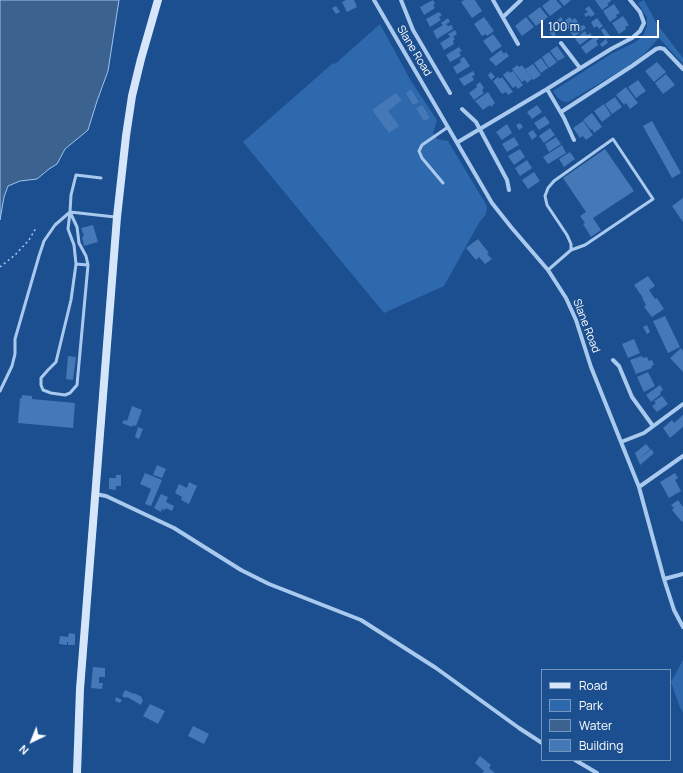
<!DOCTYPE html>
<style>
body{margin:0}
#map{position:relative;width:683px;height:773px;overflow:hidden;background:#1b4f8f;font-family:Manrope,sans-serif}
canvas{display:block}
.legend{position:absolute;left:541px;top:669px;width:130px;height:92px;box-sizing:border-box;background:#1b4f8f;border:1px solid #7695bc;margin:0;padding:5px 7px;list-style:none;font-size:12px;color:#fff}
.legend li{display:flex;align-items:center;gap:8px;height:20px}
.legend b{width:20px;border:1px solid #7695bc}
.north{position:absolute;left:12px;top:721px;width:40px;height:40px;-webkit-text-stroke:3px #1b4f8f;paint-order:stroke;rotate:223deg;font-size:11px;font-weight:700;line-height:16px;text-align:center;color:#fff}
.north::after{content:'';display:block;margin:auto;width:14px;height:18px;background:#fff;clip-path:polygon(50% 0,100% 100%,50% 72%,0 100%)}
.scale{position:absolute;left:541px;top:20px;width:118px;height:18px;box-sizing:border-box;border:2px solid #fff;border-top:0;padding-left:5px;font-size:12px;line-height:14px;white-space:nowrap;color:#fff;-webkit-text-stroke:3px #1b4f8f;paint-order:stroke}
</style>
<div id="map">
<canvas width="683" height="773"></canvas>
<ul class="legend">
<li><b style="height:5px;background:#d6e6fa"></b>Road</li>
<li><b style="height:11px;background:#2e69ad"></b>Park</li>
<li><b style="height:11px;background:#3c6290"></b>Water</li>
<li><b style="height:11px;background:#4478b7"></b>Building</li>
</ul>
<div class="north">N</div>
<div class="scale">100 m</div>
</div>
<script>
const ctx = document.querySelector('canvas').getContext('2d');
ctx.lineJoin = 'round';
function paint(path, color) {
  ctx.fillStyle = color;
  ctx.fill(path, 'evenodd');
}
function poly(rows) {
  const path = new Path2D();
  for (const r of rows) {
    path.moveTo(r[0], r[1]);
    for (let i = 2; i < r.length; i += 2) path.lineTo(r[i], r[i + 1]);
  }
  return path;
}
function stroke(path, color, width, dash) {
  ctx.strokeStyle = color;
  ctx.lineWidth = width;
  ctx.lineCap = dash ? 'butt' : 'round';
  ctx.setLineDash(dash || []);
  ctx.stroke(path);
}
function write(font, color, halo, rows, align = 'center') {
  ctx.font = font + ' Manrope,sans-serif';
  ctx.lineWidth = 3;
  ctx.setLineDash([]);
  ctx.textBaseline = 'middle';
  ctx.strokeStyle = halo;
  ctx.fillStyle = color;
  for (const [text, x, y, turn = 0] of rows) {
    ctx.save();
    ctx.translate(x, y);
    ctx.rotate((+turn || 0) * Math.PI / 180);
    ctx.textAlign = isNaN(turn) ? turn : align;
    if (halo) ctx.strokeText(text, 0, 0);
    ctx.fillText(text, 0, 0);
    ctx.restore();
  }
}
const green = poly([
 [644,0,657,24,683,58,683,64,659,38,644,54,627,67,568,102,562,101,557,97,553,91,611,54,634,43,643,36,647,26,647,18,638,3],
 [380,24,411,81,437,120,433,133,437,139,448,141,487,206,486,214,479,223,444,286,384,313,243,142,333,63,335,64],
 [683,660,683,712,680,708,671,682]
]);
const water = poly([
 [0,0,119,0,108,71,97,101,88,130,65,149,57,164,49,169,37,179,20,181,8,186,4,197,0,220,0,0]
]);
const building = poly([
 [346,0,354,0,357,7,347,12,342,2],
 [433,0,435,4,433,5,435,8,424,15,420,7],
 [464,0,475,0,482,11,472,18,461,2],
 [550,0,556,0,562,7,550,16,542,6],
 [559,0,571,0,564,6],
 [595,0,611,0,611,1,607,4,609,5,602,10],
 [614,4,620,13,616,15,617,17,610,22,603,11],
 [336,6,340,12,336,14,332,8],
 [589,6,595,14,591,17,589,15,586,17,584,14,588,12,585,9],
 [540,7,548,17,536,26,528,16],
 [439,12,442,15,439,17,441,20,430,27,426,19],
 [623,16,629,25,625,27,626,29,619,34,612,23],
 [484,17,494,31,487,36,486,34,482,36,474,24],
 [526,17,534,27,522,36,515,26],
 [561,17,563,20,557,25,555,22],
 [570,17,572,20,575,18,578,22,565,31,560,24],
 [448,18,450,22,446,24,448,26,452,25,453,29,437,39,433,31,443,25,441,23],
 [597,18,603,26,599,29,597,26,594,28,591,22],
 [579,23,581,26,584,25,586,28,574,37,569,31],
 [604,28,610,36,606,39,601,30],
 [455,30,457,34,453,37,455,39,453,41,454,44,444,50,440,43,450,37,448,34],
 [553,30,556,35,553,37,549,32],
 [585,31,587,35,590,33,592,36,580,45,575,39],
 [493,34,502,46,492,53,483,41],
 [596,36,599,39,596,41,598,45,586,54,581,47],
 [606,39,608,43,602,47,600,44],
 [557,46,565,57,558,61,550,51],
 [459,47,462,51,459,52,461,56,450,62,446,55],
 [501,50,504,54,506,52,509,56,496,66,489,59],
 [549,52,557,62,549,68,542,57],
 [464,57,470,66,457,74,453,67,461,62,460,59],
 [541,58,548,68,541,73,534,63],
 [657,62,666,72,654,82,645,71],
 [533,64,541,75,533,80,525,69],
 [517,65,519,67,522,65,532,79,527,83,525,80,522,82,512,69],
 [473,71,475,75,472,76,474,80,464,86,459,79],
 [508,71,510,73,513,71,523,85,518,89,516,86,513,88,503,75],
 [491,72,495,77,491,80,488,75],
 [666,74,675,85,663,94,655,83],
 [498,77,500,79,502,77,513,92,508,95,506,92,502,94,493,81],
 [638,80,646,91,636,98,628,87],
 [480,82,484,88,482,90,484,93,474,100,469,93,477,87,476,85],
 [626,87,638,103,630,109,626,103,624,105,616,95],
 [411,89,419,102,413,105,406,93],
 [488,92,495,103,491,107,490,105,483,110,475,101],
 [396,93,402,100,388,111,399,126,389,133,372,110],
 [615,97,622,107,612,114,605,104],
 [604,104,611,115,602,122,594,111],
 [422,105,430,118,424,121,416,108],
 [537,105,542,112,532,119,527,112],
 [592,113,602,127,594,133,592,129,591,130,583,120],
 [545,116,550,123,539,130,534,123],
 [583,121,593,135,586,140,583,136,580,138,573,128],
 [652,121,681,173,672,178,643,126],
 [520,123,523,127,519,130,516,125],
 [507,124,512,133,502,140,496,132],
 [550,128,555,135,544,143,539,136],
 [533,130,537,136,532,140,528,133],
 [514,137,519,145,507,152,502,144],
 [556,137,561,144,549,152,545,144],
 [562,145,566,153,548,164,543,157],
 [520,149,525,157,514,165,508,156],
 [605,149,634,191,593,218,601,230,591,237,583,224,585,223,580,216,586,212,563,178],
 [570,152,575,159,564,167,559,159],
 [527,160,532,168,520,176,515,168],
 [534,172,540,181,528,189,522,180],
 [683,198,683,222,672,206],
 [93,225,98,242,84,246,82,237,84,236,81,228],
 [478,239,489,253,487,254,492,259,485,264,479,257,476,260,466,248],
 [648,276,655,286,649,290,655,299,657,298,664,309,652,317,644,307,646,305,642,298,643,298,634,285],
 [665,316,680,347,668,353,653,321],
 [647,325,650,332,647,334,643,327],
 [634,339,640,353,628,358,622,344],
 [681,348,683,351,683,372,670,358],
 [68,356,76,357,73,380,66,379],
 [642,356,643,358,647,357,649,361,652,360,654,365,651,366,652,368,636,374,630,360],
 [648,372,655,386,644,392,637,377],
 [660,385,663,390,660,392,661,394,651,402,646,395],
 [22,395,32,396,32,399,75,403,73,428,18,423,20,398,22,398],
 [662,396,668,404,657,412,652,406,656,403,654,401],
 [132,406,142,410,136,426,133,425,132,427,122,423,124,420,127,421],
 [683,415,683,427,670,438,663,428,672,420,674,423],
 [138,427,143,429,139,439,135,437],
 [646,444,650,449,638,460,635,453],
 [651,449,654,453,640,465,638,460],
 [157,465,166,469,162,478,153,475],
 [145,473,162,480,151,506,145,504,151,489,140,484],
 [675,473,678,478,675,480,681,491,669,498,660,482],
 [116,475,121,475,121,486,116,486,116,490,109,489,109,478,116,478],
 [189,482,197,486,189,504,181,500,182,497,175,493,179,484,187,488],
 [161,494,168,497,166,502,174,506,172,511,166,508,165,510,162,509,161,512,154,508],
 [678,500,683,507,683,521,682,522,672,510,674,508,671,505],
 [69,633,75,634,75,645,68,645,68,642,67,642,67,645,59,644,60,636,68,637],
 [93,667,105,668,105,677,99,677,99,683,103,683,102,689,91,688],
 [125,690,134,694,134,693,142,697,141,698,143,700,141,705,127,697,126,698,122,696],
 [116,697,122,700,120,703,115,701],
 [150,704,165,711,158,724,143,716],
 [193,726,209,734,204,744,188,736],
 [480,756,491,765,489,768,495,773,482,773,484,771,475,763]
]);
const path = poly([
 [0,267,15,255,29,240,36,228]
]);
const service = poly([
 [443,183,422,158,419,151,422,145,448,127],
 [70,212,77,227,79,243,86,256,88,265,77,385,70,393,65,395,51,393,43,390,41,385,41,378,48,370,56,362,71,300,76,264,74,245,68,229,70,212,71,195,76,175,101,178],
 [76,264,88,265],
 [548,270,571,250,585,245,653,199,613,139,554,181,548,188,545,196,547,205,567,235,571,244,571,250],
 [0,391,12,366,15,354,15,339,39,256,44,241,55,225,70,212,115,217]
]);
const minor = poly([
 [374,0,492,203,511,227,548,270,566,298,576,320,591,367,639,487,664,579,674,610,683,627],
 [401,0,413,30,450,93],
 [493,0,518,44],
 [503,17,521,0],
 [561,43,580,68],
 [547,89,564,118,574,140],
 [462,109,476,122,507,180,509,190],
 [561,112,632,66,656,49,660,48,664,49,683,69],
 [458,142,547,89,611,49,632,38,640,31,644,23,640,12,630,0],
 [613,360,619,366,632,397,653,426],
 [621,442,644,433,683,404],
 [639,487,683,456],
 [95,494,106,496,174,528,241,570,269,584,361,620,436,668,519,728,542,743],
 [664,579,683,574],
 [575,760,597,773]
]);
const secondary = poly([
 [77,773,80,689,117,217,126,136,132,96,141,59,158,0]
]);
const streetNames = [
 ["Slane Road",414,51,59],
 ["Slane Road",586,326,69]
];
paint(green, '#2e69ad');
paint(water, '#3c6290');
stroke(water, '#9cc4f0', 1);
paint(building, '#4478b7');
stroke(path, '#a9c9ee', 1.5, [2, 3]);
stroke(service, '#a9c9ee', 3);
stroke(minor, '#a9c9ee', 4);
stroke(secondary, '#d6e6fa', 8);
write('11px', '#fff', '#1b4f8f', streetNames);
</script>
